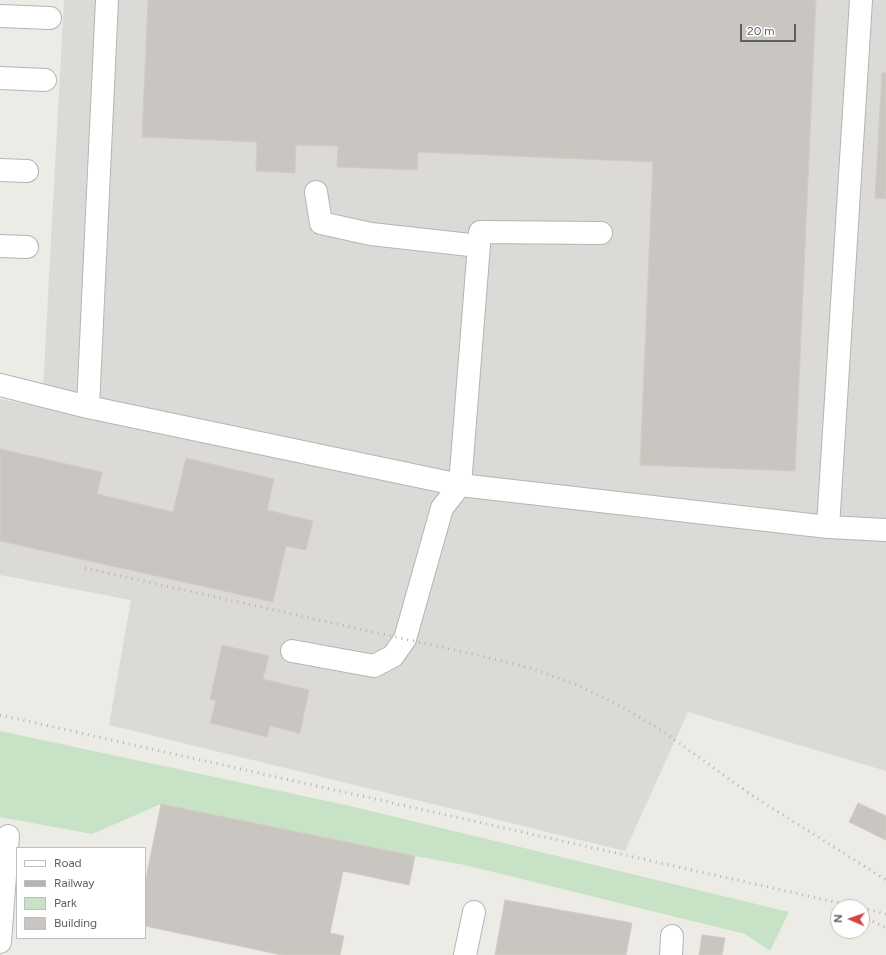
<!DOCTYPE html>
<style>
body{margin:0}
#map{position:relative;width:886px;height:955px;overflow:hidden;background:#edebe5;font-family:Figtree,sans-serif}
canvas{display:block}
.legend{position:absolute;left:16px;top:847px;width:130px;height:92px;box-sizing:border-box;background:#fff;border:1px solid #bebfc1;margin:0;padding:5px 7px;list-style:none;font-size:12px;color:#5d6064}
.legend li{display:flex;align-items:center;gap:8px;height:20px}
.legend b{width:20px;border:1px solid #bebfc1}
.north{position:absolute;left:830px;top:899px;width:40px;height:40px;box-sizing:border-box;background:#fff;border:1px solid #bebfc1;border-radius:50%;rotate:272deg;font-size:11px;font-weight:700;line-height:16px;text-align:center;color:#5d6064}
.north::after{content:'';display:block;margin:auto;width:14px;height:18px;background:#d44545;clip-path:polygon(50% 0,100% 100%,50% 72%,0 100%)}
.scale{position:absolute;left:740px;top:24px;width:56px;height:18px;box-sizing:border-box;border:2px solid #5d6064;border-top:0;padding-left:5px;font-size:12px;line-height:14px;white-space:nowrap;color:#5d6064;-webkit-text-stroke:3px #fff;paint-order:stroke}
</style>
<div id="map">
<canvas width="886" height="955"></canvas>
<ul class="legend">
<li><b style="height:5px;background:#fff"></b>Road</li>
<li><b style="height:5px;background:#b3b4b4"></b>Railway</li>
<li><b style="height:11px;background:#c7e2c5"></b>Park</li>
<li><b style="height:11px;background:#c9c6c2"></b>Building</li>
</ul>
<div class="north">N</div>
<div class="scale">20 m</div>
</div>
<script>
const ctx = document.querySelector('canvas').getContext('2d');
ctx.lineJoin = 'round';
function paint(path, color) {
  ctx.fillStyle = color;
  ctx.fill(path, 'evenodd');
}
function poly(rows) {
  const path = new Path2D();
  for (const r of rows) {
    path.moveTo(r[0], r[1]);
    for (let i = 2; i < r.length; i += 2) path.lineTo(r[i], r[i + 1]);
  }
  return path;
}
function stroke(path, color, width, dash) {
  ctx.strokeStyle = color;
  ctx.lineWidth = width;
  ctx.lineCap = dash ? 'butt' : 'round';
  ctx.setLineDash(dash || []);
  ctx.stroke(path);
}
const industrial = poly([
 [64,0,886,0,886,771,688,712,625,851,109,725,131,600,0,575,0,399,42,407]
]);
const green = poly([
 [0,731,350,806,789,912,770,951,745,934,465,865,415,856,161,804,92,834,0,817]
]);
const building = poly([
 [148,0,816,0,795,471,640,465,653,162,418,152,417,170,337,167,338,146,296,145,295,173,256,171,257,142,142,137,148,0],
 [882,73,886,73,886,199,875,198,882,73],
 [0,449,102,472,97,494,173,512,186,458,274,479,267,510,313,521,306,550,286,546,273,602,0,541,0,449],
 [222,645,269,656,263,679,309,690,300,733,270,726,267,737,210,723,216,701,210,699,222,645],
 [858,803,886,816,886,840,849,822,858,803],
 [161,804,415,856,409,885,343,871,330,933,344,936,340,955,282,955,145,926,145,883,161,804],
 [505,900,632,923,626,955,495,955,505,900],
 [702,935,725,938,722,955,699,955,702,935]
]);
const minor = poly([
 [107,0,88,407,460,485,828,527,861,0],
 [0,16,50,18],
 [0,78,45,80],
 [0,170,27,171],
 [316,192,321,223,371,234,479,246],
 [0,246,27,247],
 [0,385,88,407],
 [828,527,886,530],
 [292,651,374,666,393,656,405,639,442,508,460,485,480,232,601,233],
 [0,942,8,836],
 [465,955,474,912],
 [671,955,672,936]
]);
const rail = poly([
 [85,568,477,655,534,669,577,685,615,703,658,728,753,796,886,880],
 [0,715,857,907],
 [862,908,886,914],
 [862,916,886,928]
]);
paint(industrial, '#dcdad7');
paint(green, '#c7e2c5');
paint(building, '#c9c6c2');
stroke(building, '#d1ccc4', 1);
stroke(minor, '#b2b5b8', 24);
stroke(minor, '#fff', 22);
stroke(rail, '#b3b4b4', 3, [1, 5]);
</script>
